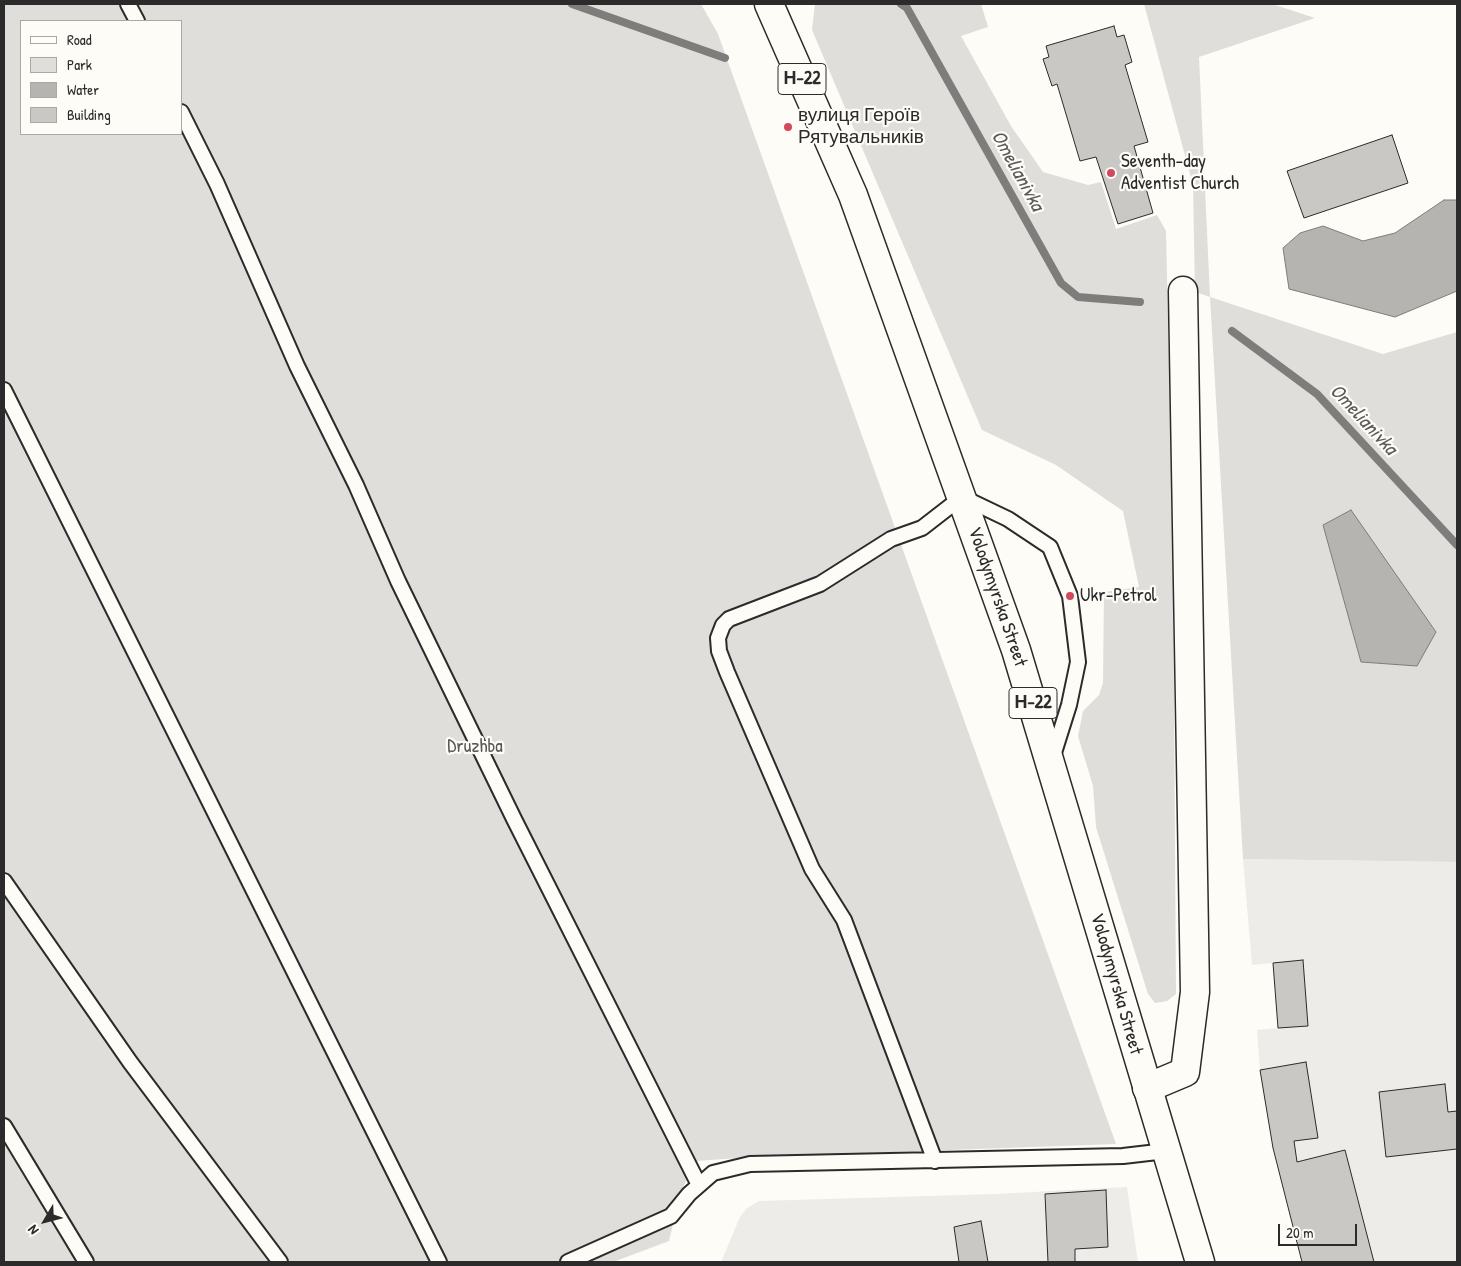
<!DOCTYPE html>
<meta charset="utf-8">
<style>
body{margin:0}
#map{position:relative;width:1461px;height:1266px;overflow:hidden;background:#fdfcf7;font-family:"Patrick Hand",sans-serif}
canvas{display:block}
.frame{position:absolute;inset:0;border:5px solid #2b2b2b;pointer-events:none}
.legend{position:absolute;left:20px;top:20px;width:162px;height:115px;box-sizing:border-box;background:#fdfcf7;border:1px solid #a9a8a5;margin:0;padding:6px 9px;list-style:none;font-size:15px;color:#2b2b2b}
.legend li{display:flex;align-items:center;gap:10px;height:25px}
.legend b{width:25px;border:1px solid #a9a8a5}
.north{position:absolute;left:20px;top:1196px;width:50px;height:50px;-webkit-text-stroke:4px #fdfcf7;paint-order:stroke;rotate:233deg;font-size:14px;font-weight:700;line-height:20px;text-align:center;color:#2b2b2b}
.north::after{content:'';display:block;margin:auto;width:18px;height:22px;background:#2b2b2b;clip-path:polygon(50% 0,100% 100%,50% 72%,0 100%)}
.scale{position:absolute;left:1278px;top:1224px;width:79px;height:22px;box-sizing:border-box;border:2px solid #2b2b2b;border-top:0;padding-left:6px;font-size:15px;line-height:18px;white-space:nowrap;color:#2b2b2b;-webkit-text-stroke:4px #fdfcf7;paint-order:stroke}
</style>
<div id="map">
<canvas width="1461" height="1266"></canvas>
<div class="frame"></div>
<ul class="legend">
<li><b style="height:6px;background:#fdfcf7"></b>Road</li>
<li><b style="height:14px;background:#dfdeda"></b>Park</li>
<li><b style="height:14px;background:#b5b4b1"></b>Water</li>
<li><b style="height:14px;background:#c9c8c4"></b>Building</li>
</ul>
<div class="north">N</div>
<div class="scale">20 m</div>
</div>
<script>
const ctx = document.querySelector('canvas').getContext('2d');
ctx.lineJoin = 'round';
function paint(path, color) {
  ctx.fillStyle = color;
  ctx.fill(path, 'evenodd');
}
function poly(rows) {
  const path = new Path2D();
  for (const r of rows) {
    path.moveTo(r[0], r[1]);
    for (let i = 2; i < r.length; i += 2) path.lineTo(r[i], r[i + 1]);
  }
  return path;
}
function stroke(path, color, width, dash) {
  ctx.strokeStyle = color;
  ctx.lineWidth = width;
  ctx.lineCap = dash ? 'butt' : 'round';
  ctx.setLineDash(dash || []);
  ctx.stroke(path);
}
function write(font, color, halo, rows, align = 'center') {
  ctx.font = font + ' "Patrick Hand",sans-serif';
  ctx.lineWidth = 4.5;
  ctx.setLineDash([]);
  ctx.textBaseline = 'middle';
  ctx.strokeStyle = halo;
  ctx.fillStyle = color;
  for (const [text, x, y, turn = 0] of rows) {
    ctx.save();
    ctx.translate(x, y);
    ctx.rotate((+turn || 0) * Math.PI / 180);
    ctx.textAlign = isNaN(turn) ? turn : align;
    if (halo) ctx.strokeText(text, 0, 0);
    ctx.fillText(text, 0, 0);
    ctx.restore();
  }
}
const built = poly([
 [1243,859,1457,862,1457,1262,1302,1262,1273,1148,1260,1070,1257,1030,1278,1028,1273,963,1252,965],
 [1127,1187,1138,1262,721,1262,740,1217,746,1209,759,1201,996,1194]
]);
const green = poly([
 [4,4,701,4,718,34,1116,1144,753,1157,696,1161,681,1191,669,1241,613,1262,4,1262],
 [21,21,181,21,181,134,21,134],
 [815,4,981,4,988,27,961,36,1011,126,1043,172,1088,185,1101,182,1116,229,1157,215,1166,231,1173,544,1176,994,1167,1001,1155,1003,1148,994,1096,827,1093,786,1078,736,1083,711,1099,695,1103,683,1104,592,1139,587,1123,511,1056,465,982,430,812,30],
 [1144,4,1272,4,1315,18,1199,57,1210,297,1383,354,1457,332,1457,862,1243,859,1210,297,1195,292,1193,185]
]);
const water = poly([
 [1444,200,1457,200,1457,291,1395,317,1289,289,1283,248,1300,233,1323,226,1363,241,1395,233,1444,200],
 [1351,510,1436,632,1417,666,1361,662,1323,525,1351,510]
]);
const stream = poly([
 [572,4,725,58],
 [901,4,907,8,1061,283,1078,297,1140,302],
 [1232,331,1317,394,1457,545]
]);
const building = poly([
 [1114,26,1117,37,1124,35,1132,62,1125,65,1148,142,1134,146,1153,213,1118,224,1096,157,1080,161,1057,84,1052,86,1043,59,1049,57,1046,46,1114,26],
 [1392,135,1408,183,1304,218,1287,171,1392,135],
 [1303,960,1308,1026,1278,1028,1273,963,1303,960],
 [1306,1062,1318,1138,1294,1141,1297,1162,1345,1150,1374,1262,1302,1262,1273,1148,1260,1070,1306,1062],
 [1445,1084,1448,1112,1457,1111,1457,1149,1386,1157,1379,1092,1445,1084],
 [1106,1190,1108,1247,1075,1249,1075,1262,1048,1262,1045,1194,1106,1190],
 [981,1221,988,1262,959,1262,954,1227,981,1221]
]);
const lane = poly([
 [128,4,137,21],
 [181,112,217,184,297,366,356,485,398,581,514,819,699,1185],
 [4,390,439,1262],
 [4,881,130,1062,280,1262],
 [4,1126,86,1262],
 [935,1161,844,920,812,869,727,672,719,651,718,638,723,625,729,619,820,584,891,539,922,528,962,497,1008,519,1050,547,1070,596,1078,662,1069,705,1052,759],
 [568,1262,671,1216,689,1194,713,1173,750,1164,1123,1156,1166,1151]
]);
const street = poly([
 [1147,1088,1185,1072,1195,992,1183,291]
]);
const primary = poly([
 [769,4,853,195,1016,650,1200,1262]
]);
const markers = [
 [788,127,5,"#d1495b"],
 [1111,173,5,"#d1495b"],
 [1070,596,5,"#d1495b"]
];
const shields = [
 [802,79,48],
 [1033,703,48]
];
const shieldNames = [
 ["Н-22",802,79],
 ["Н-22",1033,703]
];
const poiNames = [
 ["вулиця Героїв",798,116],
 ["Рятувальників",798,138],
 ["Seventh-day",1121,162],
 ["Adventist Church",1121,184],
 ["Ukr-Petrol",1080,596]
];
const streetNames = [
 ["Volodymyrska Street",997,597,71],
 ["Volodymyrska Street",1116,984,74]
];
const parkNames = [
 ["Druzhba",475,747]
];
const waterNames = [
 ["Omelianivka",1017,171,61],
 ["Omelianivka",1363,420,47]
];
paint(built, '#edece8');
paint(green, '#dfdeda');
paint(water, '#b5b4b1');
stroke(water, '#7e7d7b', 1);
stroke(stream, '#7e7d7b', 8);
paint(building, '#c9c8c4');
stroke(building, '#2b2b2b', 1);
stroke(lane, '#2b2b2b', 18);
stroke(street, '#2b2b2b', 31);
stroke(primary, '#2b2b2b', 31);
stroke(lane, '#fdfcf7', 14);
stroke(street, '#fdfcf7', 28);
stroke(primary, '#fdfcf7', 28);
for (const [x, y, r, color] of markers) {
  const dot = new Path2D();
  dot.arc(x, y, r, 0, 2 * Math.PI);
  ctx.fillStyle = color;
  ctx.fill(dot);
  stroke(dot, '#fdfcf7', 2);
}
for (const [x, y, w] of shields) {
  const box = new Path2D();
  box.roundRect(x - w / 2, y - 15.5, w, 31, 4);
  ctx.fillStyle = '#fdfcf7';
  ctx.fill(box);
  stroke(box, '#2b2b2b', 1);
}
write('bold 18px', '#2b2b2b', null, shieldNames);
write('19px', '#2b2b2b', '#fdfcf7', poiNames, 'left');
write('19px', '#2b2b2b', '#fdfcf7', streetNames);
write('19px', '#585857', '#fdfcf7', parkNames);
write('italic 20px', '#5b5b5a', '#fdfcf7', waterNames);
</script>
